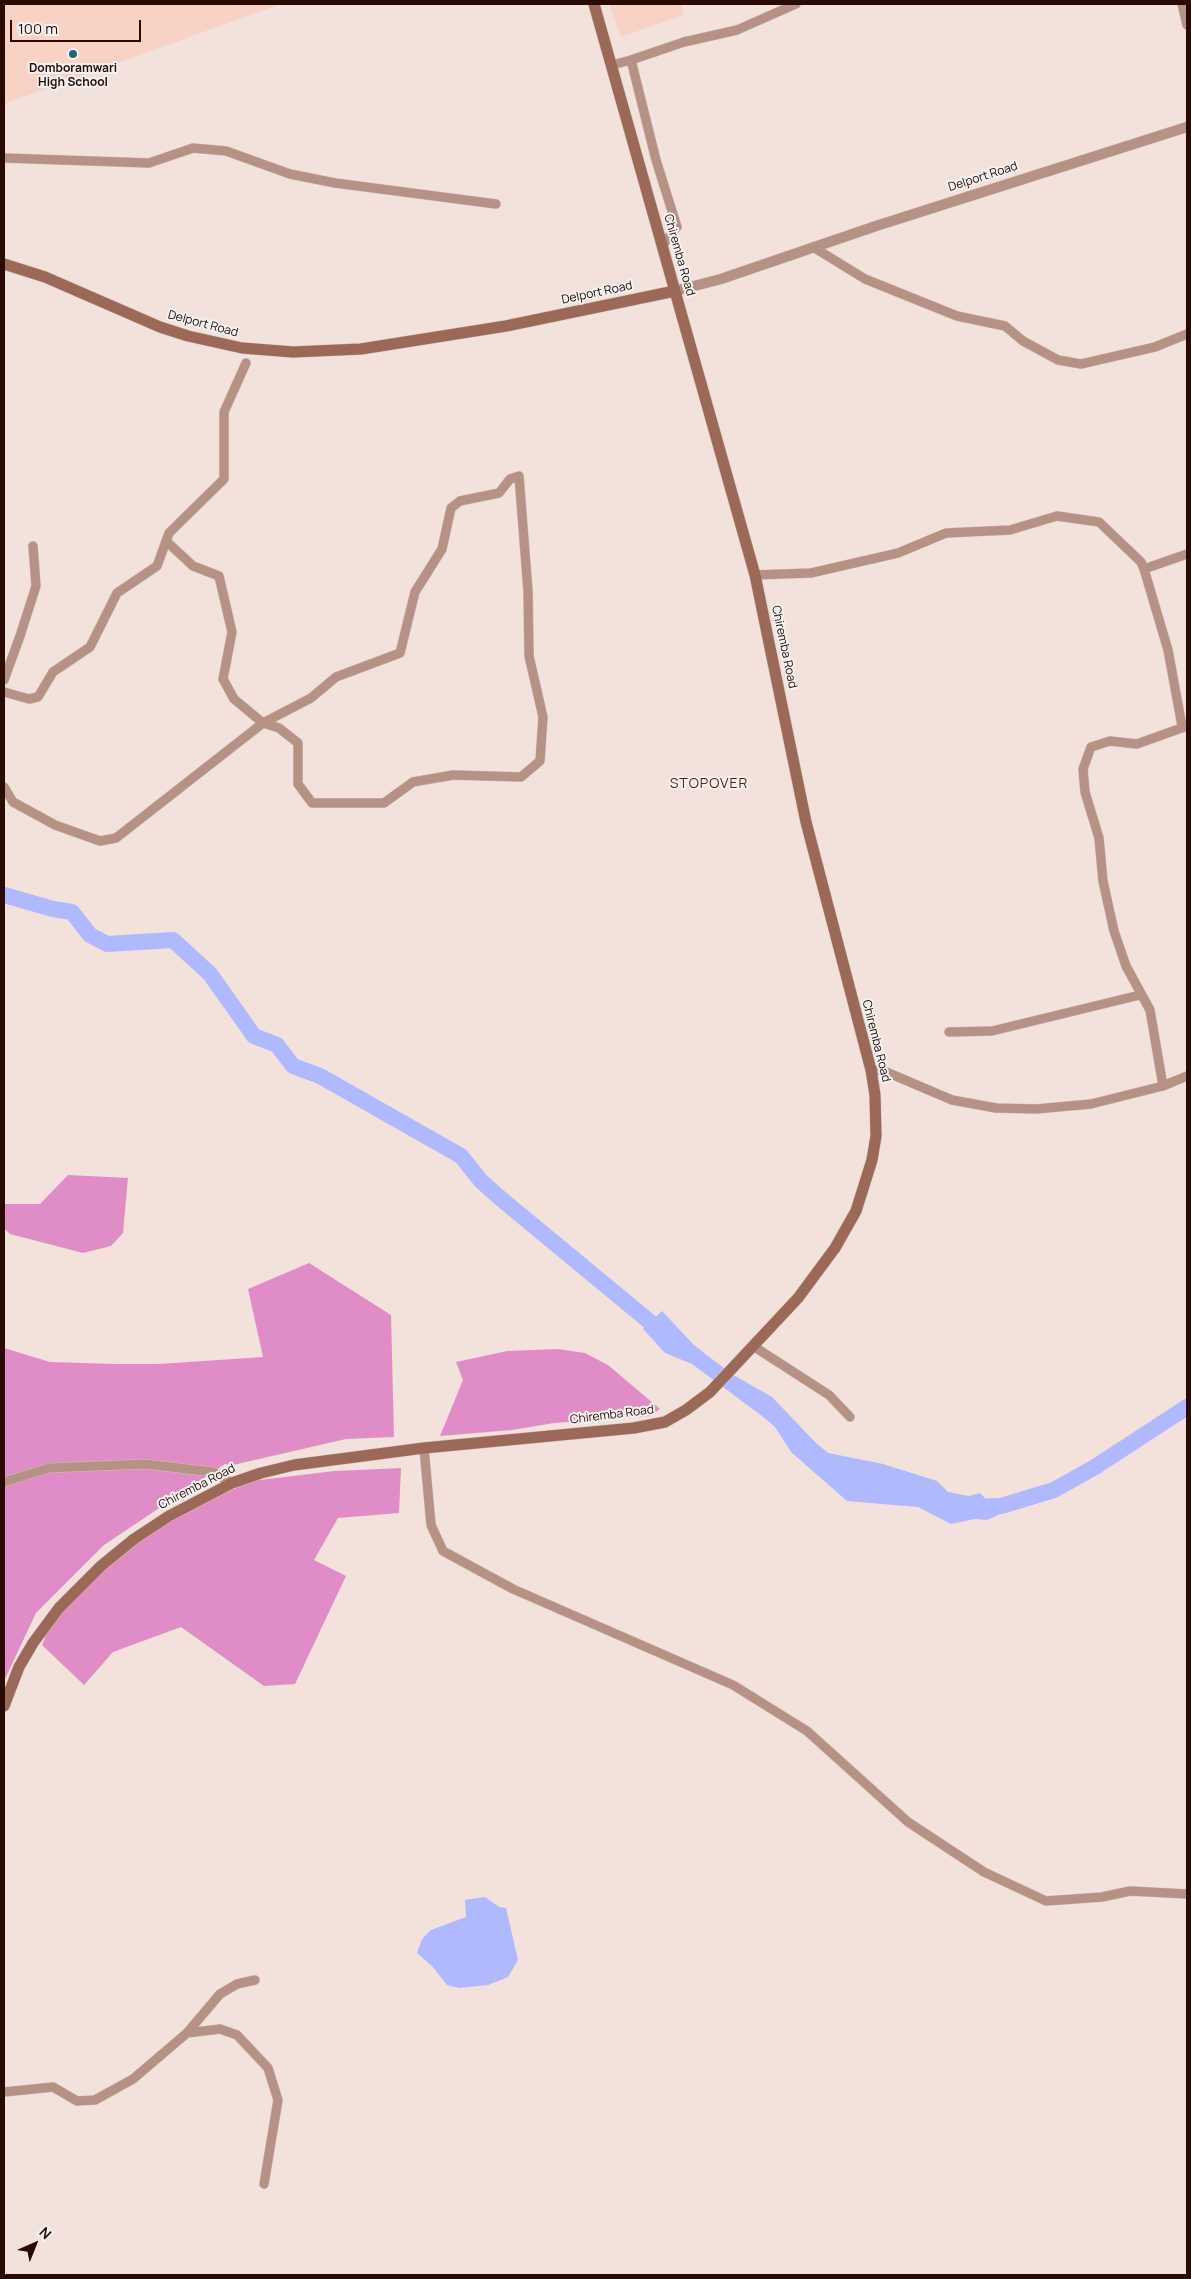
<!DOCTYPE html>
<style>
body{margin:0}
#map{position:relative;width:1191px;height:2279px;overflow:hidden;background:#f3e1db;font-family:Manrope,sans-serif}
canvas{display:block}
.frame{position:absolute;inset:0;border:5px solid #290b03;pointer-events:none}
.north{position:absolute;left:10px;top:2219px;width:50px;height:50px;-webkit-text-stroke:4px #f2f2f2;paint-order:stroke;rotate:44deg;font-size:14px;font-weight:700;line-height:20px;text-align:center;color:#290b03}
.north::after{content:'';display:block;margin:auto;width:18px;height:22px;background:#290b03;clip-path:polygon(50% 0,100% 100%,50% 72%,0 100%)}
.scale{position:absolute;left:10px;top:20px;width:131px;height:22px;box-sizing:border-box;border:2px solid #290b03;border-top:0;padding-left:6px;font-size:15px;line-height:18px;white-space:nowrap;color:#290b03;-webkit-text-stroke:4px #f2f2f2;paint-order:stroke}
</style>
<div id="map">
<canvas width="1191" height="2279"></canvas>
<div class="frame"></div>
<div class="north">N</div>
<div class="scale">100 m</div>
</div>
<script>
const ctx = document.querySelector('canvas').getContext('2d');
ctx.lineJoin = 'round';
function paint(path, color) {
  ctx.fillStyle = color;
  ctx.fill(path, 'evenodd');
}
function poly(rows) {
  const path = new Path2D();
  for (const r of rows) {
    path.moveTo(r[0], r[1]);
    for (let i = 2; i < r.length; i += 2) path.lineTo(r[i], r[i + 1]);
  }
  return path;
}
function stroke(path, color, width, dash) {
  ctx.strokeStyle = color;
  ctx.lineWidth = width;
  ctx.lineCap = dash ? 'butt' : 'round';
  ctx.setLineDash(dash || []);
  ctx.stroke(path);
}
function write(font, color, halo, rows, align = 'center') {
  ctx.font = font + ' Manrope,sans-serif';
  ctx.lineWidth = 4;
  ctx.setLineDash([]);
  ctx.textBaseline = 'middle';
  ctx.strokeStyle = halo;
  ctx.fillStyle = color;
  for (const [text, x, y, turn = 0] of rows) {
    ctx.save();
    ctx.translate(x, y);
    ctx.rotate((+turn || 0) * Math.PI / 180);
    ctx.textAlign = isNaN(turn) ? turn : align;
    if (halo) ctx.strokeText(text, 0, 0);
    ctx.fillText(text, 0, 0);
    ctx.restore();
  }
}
const built = poly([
 [4,4,281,4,4,104],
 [609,4,681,4,684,15,621,37]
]);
const forest = poly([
 [68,1175,128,1178,123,1233,111,1246,83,1253,10,1234,4,1228,4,1204,40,1204],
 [309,1263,391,1315,394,1437,346,1439,233,1465,225,1464,104,1545,36,1613,4,1681,4,1348,50,1362,115,1364,159,1364,263,1357,248,1289],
 [558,1349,585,1353,608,1365,660,1409,650,1416,554,1423,512,1430,440,1436,463,1380,456,1362,507,1351],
 [401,1468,399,1513,338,1518,314,1560,346,1576,295,1684,264,1686,181,1627,113,1652,84,1685,42,1645,54,1616,120,1554,186,1510,252,1481,334,1471]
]);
const water = poly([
 [662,1311,694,1345,730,1373,772,1397,815,1442,828,1453,883,1464,937,1481,948,1492,969,1496,980,1493,1000,1514,987,1520,975,1519,951,1524,918,1507,847,1501,791,1452,775,1427,762,1416,692,1364,665,1353,643,1329],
 [485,1897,499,1907,506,1908,518,1960,508,1977,488,1985,459,1988,447,1985,432,1966,417,1953,422,1939,431,1930,466,1917,465,1900]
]);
const river = poly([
 [4,895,53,909,72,912,90,935,107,944,173,940,210,974,254,1036,277,1045,293,1066,320,1076,461,1156,481,1181,500,1198,667,1336],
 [971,1507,1001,1506,1054,1490,1095,1467,1187,1407]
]);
const minor = poly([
 [1182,4,1187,25],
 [631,60,656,160,677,227,662,246],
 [612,65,631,60,684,42,737,30,796,4],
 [4,158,149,163,193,148,226,151,290,174,335,183,496,204],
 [813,247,865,279,957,316,1005,326,1023,341,1058,360,1081,364,1155,347,1187,334],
 [1144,569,1187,554],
 [755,575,811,573,898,553,946,533,1010,530,1057,516,1099,522,1141,562,1144,569,1168,650,1182,726],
 [4,680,20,636,36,586,33,546],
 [4,692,29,699,38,697,53,672,90,647,117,593,157,566,169,533,224,479,224,412,246,363],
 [4,787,13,802,55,825,100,841,116,838,263,723,279,728,298,743,298,784,312,803,384,803,413,782,453,775,521,777,540,761,543,717,529,656,528,591,519,476,510,479,499,493,460,501,451,508,442,549,415,592,400,653,336,677,311,698,263,723,234,699,223,679,232,632,219,576,193,566,166,541],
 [949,1032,992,1031,1140,995],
 [871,1070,884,1071,952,1100,996,1108,1036,1109,1091,1104,1163,1086,1187,1076],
 [1163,1086,1150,1010,1126,966,1114,931,1103,881,1099,838,1085,792,1083,769,1091,747,1110,741,1137,744,1187,726],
 [753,1346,829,1395,850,1417],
 [424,1448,431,1525,443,1551,513,1589,733,1685,807,1731,908,1822,984,1872,1046,1901,1102,1897,1130,1891,1187,1894],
 [4,1482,49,1468,145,1464,213,1472,232,1483],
 [187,2033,220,1994,237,1984,255,1980],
 [4,2092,53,2087,77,2101,95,2100,133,2079,187,2033,220,2029,237,2035,268,2068,278,2100,264,2184]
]);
const tertiary = poly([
 [675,291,721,279,876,226,1187,127]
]);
const secondary = poly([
 [4,264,45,277,160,327,188,336,242,348,293,352,361,349,506,326,675,291],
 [4,1706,19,1667,33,1643,59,1608,101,1566,134,1539,169,1516,232,1483,261,1473,294,1465,424,1448,634,1428,665,1422,686,1410,710,1392,798,1298,835,1248,856,1211,872,1160,876,1136,875,1095,871,1070,806,822,755,575,594,4]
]);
const markers = [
 [73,54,5,"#267"]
];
const poiNames = [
 ["Domboramwari",73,69],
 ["High School",73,83]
];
const streetNames = [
 ["Delport Road",983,177,-18],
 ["Chiremba Road",679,255,74],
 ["Delport Road",597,293,-12],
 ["Delport Road",203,324,15],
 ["Chiremba Road",784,647,78],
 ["Chiremba Road",876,1041,76],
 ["Chiremba Road",612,1415,-7],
 ["Chiremba Road",197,1487,-27]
];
const neighbourhoodNames = [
 ["STOPOVER",709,784]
];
paint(built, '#f9d2c6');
paint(forest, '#e08dc7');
paint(water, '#b0b8fe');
stroke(river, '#b0b8fe', 16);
stroke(minor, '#d3bfb8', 10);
stroke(tertiary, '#d3bfb8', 11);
stroke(secondary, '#d3bfb8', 12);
stroke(minor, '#b69185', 9);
stroke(tertiary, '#b69185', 10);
stroke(secondary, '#9c6857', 11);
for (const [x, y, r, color] of markers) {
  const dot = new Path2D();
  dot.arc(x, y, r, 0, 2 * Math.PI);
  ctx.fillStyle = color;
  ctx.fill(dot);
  stroke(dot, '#f2f2f2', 2);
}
write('bold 12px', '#290b03', '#f2f2f2', poiNames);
write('12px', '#290b03', '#f2f2f2', streetNames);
ctx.letterSpacing = '1px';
write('14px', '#531e0b', '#f2f2f2', neighbourhoodNames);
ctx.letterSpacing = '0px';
</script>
